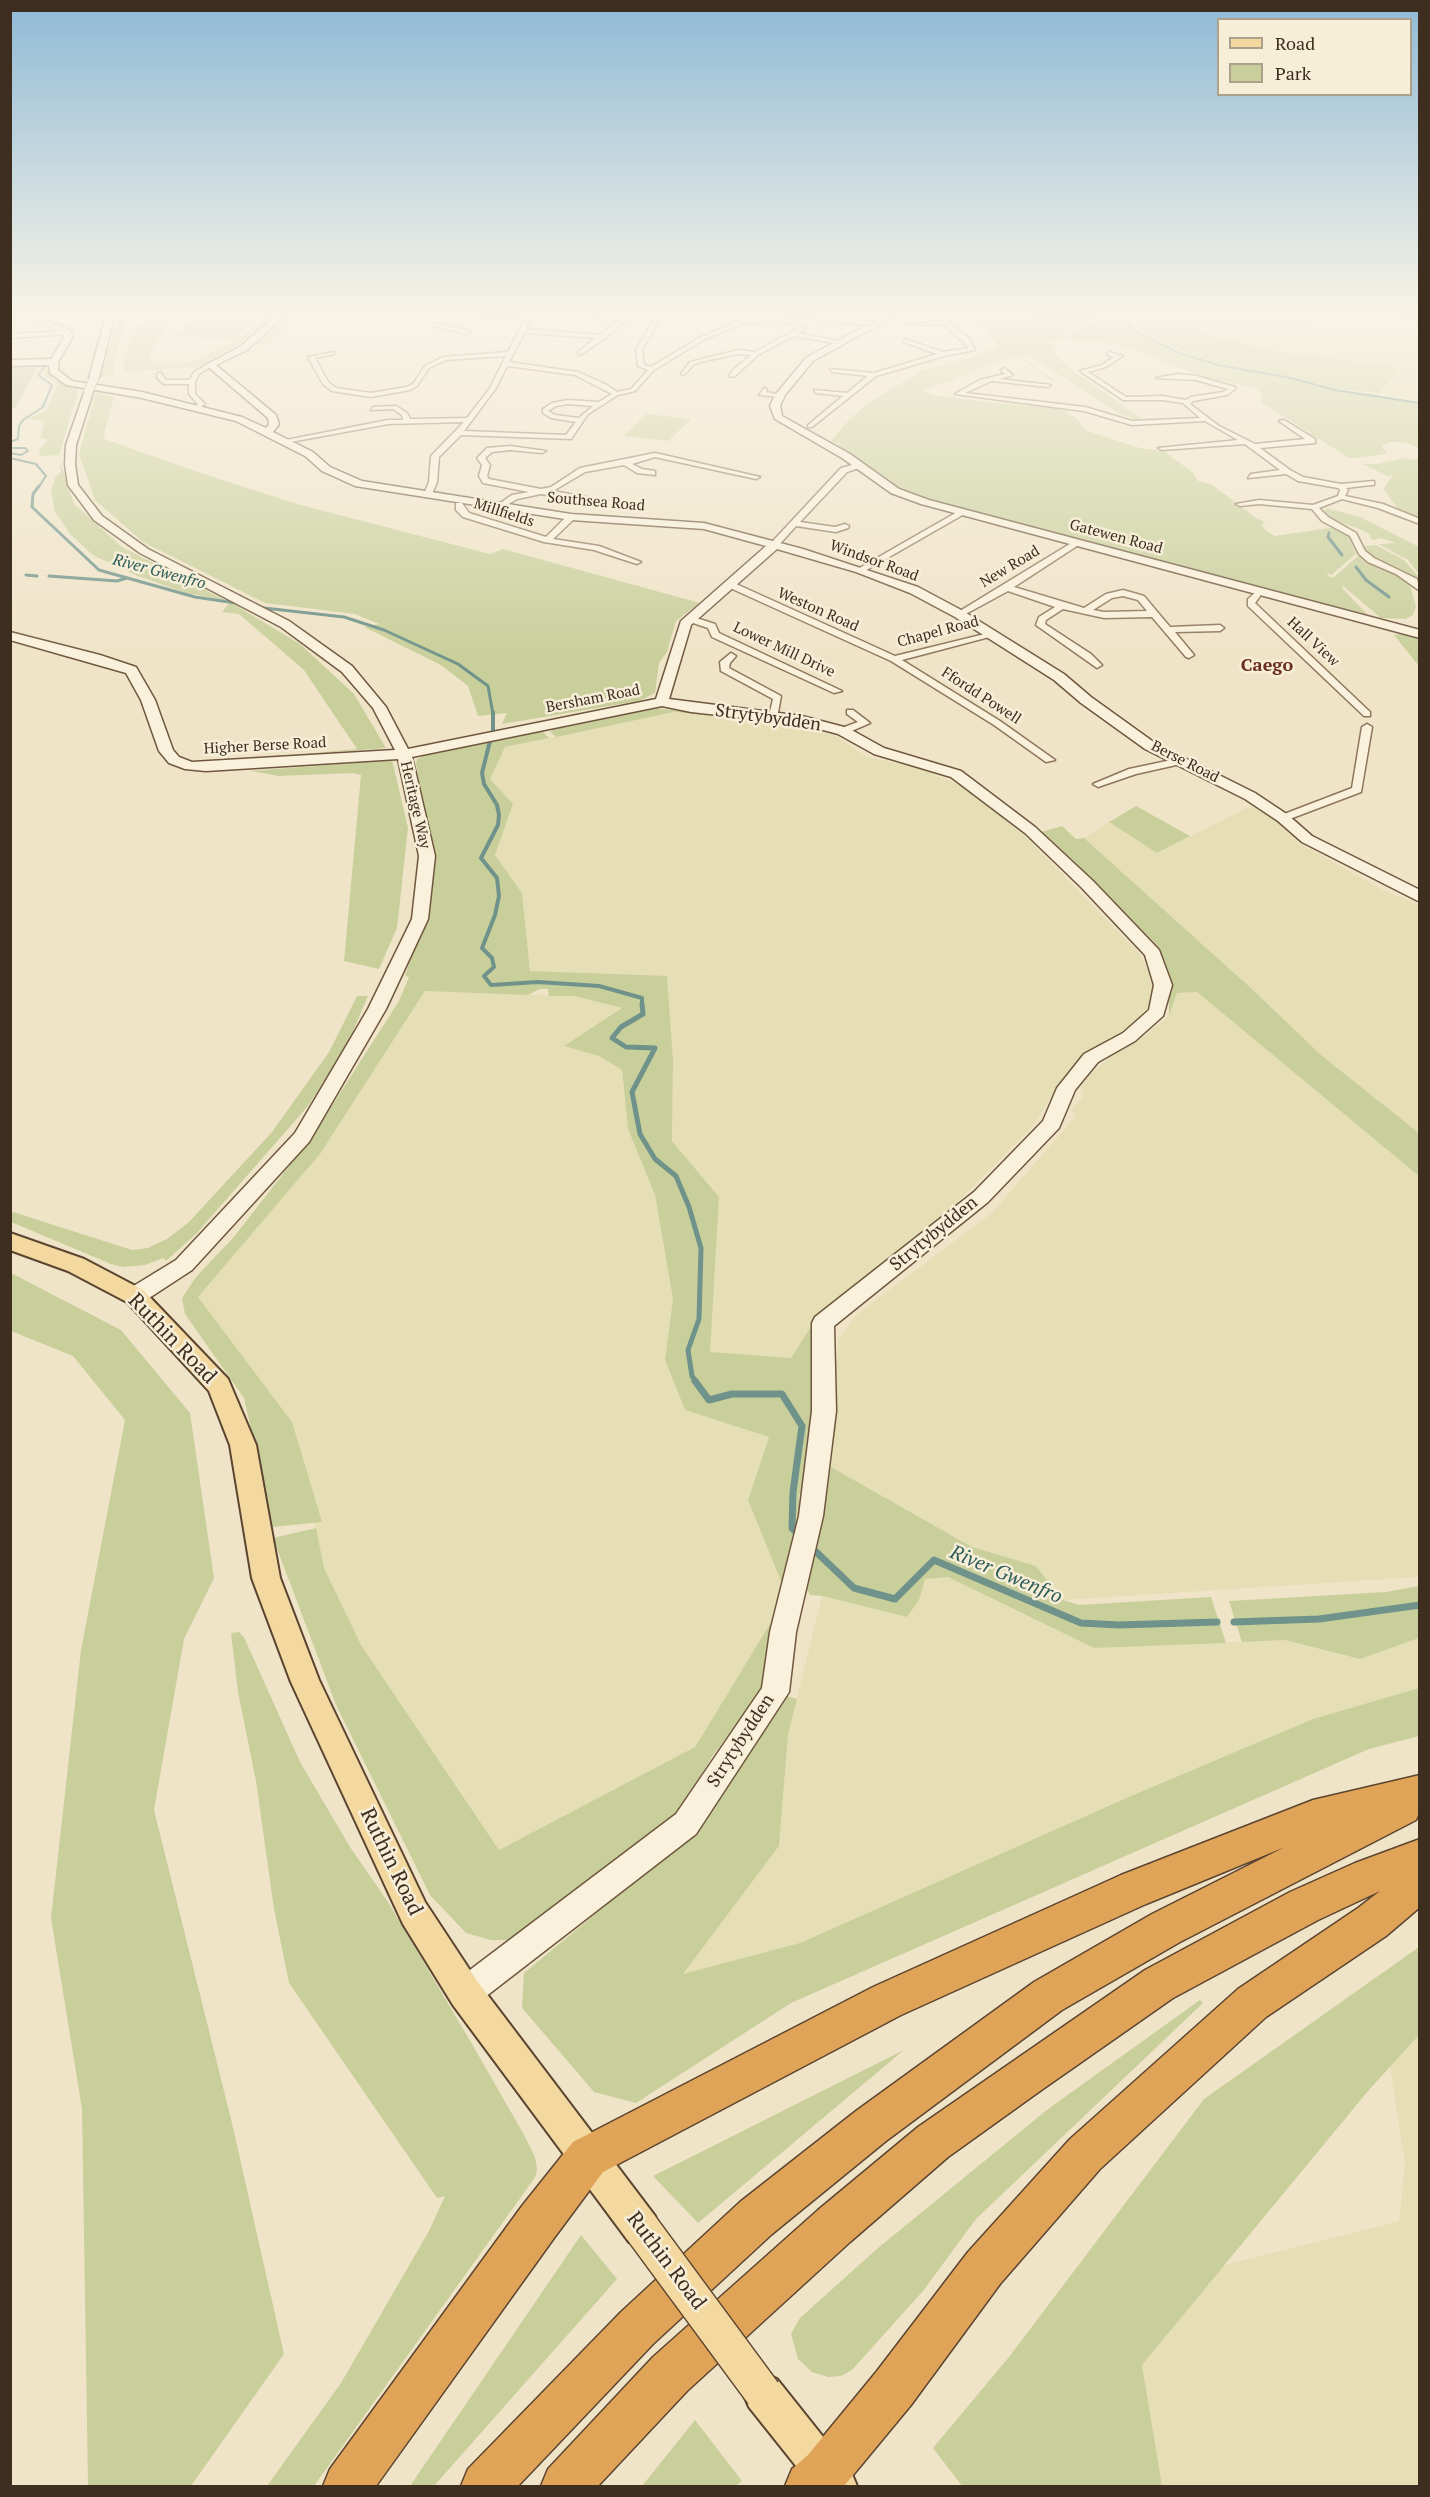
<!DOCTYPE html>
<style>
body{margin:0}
#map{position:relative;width:1430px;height:2497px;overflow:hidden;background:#f0e4c8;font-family:"PT Serif",serif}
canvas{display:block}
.frame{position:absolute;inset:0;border:12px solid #3d2e20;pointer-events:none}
.legend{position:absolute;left:1217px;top:18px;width:195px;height:78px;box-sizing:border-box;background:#f7eed8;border:2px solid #ada18e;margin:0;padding:8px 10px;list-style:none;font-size:18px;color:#3d2e20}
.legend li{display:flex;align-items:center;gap:12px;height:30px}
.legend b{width:30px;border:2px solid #ada18e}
</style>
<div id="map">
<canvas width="1430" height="2497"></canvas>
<div class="frame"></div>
<ul class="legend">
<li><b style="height:8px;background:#f3d9a0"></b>Road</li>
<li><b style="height:16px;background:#c9cf9b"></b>Park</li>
</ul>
</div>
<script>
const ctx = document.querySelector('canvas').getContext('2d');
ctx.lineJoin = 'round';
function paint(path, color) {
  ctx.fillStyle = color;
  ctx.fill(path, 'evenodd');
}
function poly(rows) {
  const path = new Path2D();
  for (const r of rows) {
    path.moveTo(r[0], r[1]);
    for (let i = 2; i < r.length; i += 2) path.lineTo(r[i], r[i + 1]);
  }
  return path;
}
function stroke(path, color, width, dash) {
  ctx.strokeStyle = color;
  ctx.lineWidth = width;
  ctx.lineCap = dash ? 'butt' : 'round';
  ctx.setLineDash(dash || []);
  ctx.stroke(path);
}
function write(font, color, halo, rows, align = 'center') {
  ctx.font = font + ' "PT Serif",serif';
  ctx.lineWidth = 5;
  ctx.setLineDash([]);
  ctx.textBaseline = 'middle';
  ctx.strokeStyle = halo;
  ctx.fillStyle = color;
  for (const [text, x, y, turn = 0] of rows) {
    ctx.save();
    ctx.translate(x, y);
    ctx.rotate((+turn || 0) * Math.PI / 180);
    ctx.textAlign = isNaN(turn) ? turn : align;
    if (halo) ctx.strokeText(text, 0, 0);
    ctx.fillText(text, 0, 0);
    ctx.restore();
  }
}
const farmland = poly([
 [1308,320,1320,330,1325,331,1419,333,1419,402,1380,393,1398,371,1394,369,1275,351,1225,339,1193,328],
 [674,712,788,722,838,737,865,756,921,769,964,787,1028,839,1140,954,1154,985,1146,1013,1121,1034,1087,1053,1060,1083,1033,1126,945,1215,818,1316,791,1358,709,1352,719,1197,672,1141,673,1060,667,977,530,971,522,893,495,855,513,804,489,779,505,747],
 [1251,806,1274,820,1299,843,1381,889,1419,905,1419,1133,1321,1055,1253,990,1084,838,1109,822,1157,853],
 [425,991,574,996,623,1008,564,1046,599,1056,622,1070,628,1129,655,1195,673,1300,665,1360,685,1410,769,1437,748,1500,787,1596,695,1747,499,1850,361,1645,324,1568,292,1422,198,1297,320,1154],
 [1197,992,1419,1176,1419,1577,1063,1600,1036,1566,972,1547,831,1467,838,1339,856,1315,993,1212,1075,1117,1072,1108,1083,1097,1081,1087,1091,1073,1113,1055,1147,1034,1169,1016,1177,993],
 [948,1577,1094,1648,1285,1640,1360,1659,1419,1638,1419,1688,1313,1719,1131,1796,800,1943,682,1975,779,1846,788,1735,822,1596,907,1617,919,1599,925,1578],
 [1419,2035,1419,2486,1162,2486,1142,2365,1224,2265,1399,2221,1405,2163,1390,2067]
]);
const green = poly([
 [116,312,127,312,125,327,114,360,113,375,100,377,118,319],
 [154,312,179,312,163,331,150,353,150,361,162,364,190,362,203,356,240,338,272,312,278,312,252,335,200,367,123,372,125,353,132,336],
 [293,312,301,312,267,346,254,345],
 [969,312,1038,312,1044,320,1055,321,1098,312,1130,312,1088,322,1042,342,1099,321,1137,312,1303,312,1308,320,1246,323,1194,328,1225,339,1275,351,1394,367,1394,369,1398,371,1380,393,1336,389,1292,377,1219,364,1184,352,1147,334,1138,327,1139,321,1124,318,1132,325,1132,329,1180,353,1218,365,1291,378,1335,390,1375,394,1419,404,1419,448,1404,442,1389,442,1382,446,1387,453,1385,454,1357,458,1349,458,1262,403,1262,393,1253,387,1207,378,1117,344,1085,340,1076,342,1066,338,1047,342,1056,347,1055,354,1064,364,1142,419,1135,419,1120,414,1028,355,1018,358,1028,361,1054,380,1051,380,1025,361,1009,358,922,391,940,396,995,403,1064,409,1069,415,1074,416,1087,431,1140,448,1164,451,1192,472,1198,481,1211,484,1256,518,1265,522,1262,524,1264,529,1275,536,1336,527,1348,535,1356,554,1331,575,1328,573,1327,575,1333,578,1359,555,1405,579,1410,585,1416,607,1413,615,1406,619,1381,618,1342,585,1343,589,1367,614,1366,616,967,511,907,492,887,481,859,459,848,455,847,451,838,445,840,441,836,444,831,441,849,420,867,404,923,370,969,358,999,346],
 [204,313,263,316,248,326,188,323],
 [188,325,248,328,233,339,171,336],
 [46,368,55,381,79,388,59,455,40,456,39,450,48,440,40,438,45,421,28,419,45,411,56,388,55,381,45,376],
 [96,392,114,397,105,430,104,439,204,474,297,504,490,554,503,549,700,603,676,621,667,652,659,663,655,693,639,701,502,724,507,713,478,716,468,686,441,665,364,627,379,624,355,614,265,603,143,542,95,500,79,454],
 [647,414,691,419,668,441,623,436],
 [1419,457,1419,519,1400,511,1383,489,1393,475,1388,476,1362,464,1376,464,1405,458,1414,460],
 [60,461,74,504,122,547,225,600,186,593,135,575,93,555,71,535,55,512,51,491,55,478,61,472],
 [1326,508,1360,517,1419,547,1419,574,1408,560,1378,544,1396,543,1381,538,1372,540,1370,535,1362,530,1331,519,1324,512],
 [1376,545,1404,560,1418,576,1419,582,1404,571,1376,559,1370,555,1364,546],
 [230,602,300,644,354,694,386,748,271,757,357,749,304,670,239,614,222,612],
 [1401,634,1419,638,1419,666,1394,635],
 [655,708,742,718,674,712,556,737,551,733,552,728],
 [537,731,543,732,549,738,505,747,490,779,513,804,495,855,522,893,530,971,667,976,673,1060,672,1141,719,1197,710,1352,791,1358,812,1325,816,1335,812,1476,799,1495,801,1521,822,1527,831,1467,972,1547,1036,1566,1063,1600,1079,1605,1211,1597,1226,1643,1094,1648,948,1577,925,1579,919,1600,907,1617,822,1596,810,1595,803,1583,764,1688,711,1758,675,1819,509,1940,491,1940,466,1933,430,1895,336,1705,273,1538,316,1528,324,1568,361,1645,499,1850,695,1747,787,1596,748,1500,769,1437,685,1410,665,1360,673,1299,655,1195,628,1129,622,1070,599,1056,564,1046,622,1008,574,996,549,996,548,989,540,989,528,995,425,991,320,1154,198,1297,292,1422,322,1522,273,1527,244,1398,185,1314,182,1298,196,1277,233,1238,312,1137,399,1001,409,977,405,976,423,918,430,851,416,763,417,759,434,752],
 [392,760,408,828,397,928,379,969,344,961,361,775,353,773,279,776,250,771],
 [1136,806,1190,836,1157,853,1109,822],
 [1062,826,1076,839,1084,838,1253,990,1321,1055,1419,1133,1419,1176,1197,992,1177,993,1169,1016,1169,992,1156,946,1140,935,1038,833],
 [357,996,368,996,347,1045,308,1106,196,1234,166,1261,163,1258,145,1265,123,1267,111,1264,11,1222,11,1215,13,1212,132,1250,148,1248,167,1239,189,1222,272,1132,329,1052],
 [11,1273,121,1330,190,1413,214,1578,184,1639,154,1810,232,2123,284,2354,191,2486,88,2486,82,2109,51,1918,81,1650,125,1420,73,1356,11,1331],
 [1419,1586,1419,1638,1360,1659,1285,1640,1242,1642,1229,1601,1386,1592],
 [239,1632,244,1637,300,1762,350,1847,388,1902,472,2044,523,2133,535,2157,537,2169,536,2176,314,2486,267,2486,341,2383,429,2231,445,2196,437,2198,289,1983,274,1909,256,1781,238,1692,231,1633],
 [1419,1688,1419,1736,1369,1749,791,2003,636,2103,594,2092,522,2008,524,1973,691,1835,783,1695,797,1699,788,1735,779,1846,683,1974,800,1943,1131,1796,1313,1719],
 [1419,1947,1419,2035,1368,2091,1142,2365,1162,2486,962,2486,933,2448,1009,2357,1204,2099],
 [1200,2000,1203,2003,976,2219,923,2291,852,2370,841,2376,828,2377,812,2372,798,2359,791,2334,800,2318,878,2248,1048,2109],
 [904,2050,698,2223,653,2176],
 [581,2235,617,2279,434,2486,410,2486],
 [695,2420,742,2481,736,2486,642,2486]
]);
const cemetery = poly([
 [10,365,39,365,15,408,11,408]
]);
const water = poly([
 [1038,312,1098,312,1055,321,1042,319,1038,312]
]);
const streamFar4 = poly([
 [1127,317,1132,329,1180,353,1218,365,1291,378,1335,390,1420,403],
 [10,442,18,439,19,426,23,420,43,407,52,385,38,375,45,366],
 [10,448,25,448,28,451,21,455,10,453],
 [10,458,36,464,46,476,38,488]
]);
const streamFar3 = poly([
 [39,486,33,494,32,507,99,570,195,597,236,603],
 [1329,533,1328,537,1342,555],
 [1356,567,1366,580,1389,597],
 [26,575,37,576],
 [49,576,117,581,127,578],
 [264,608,344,617,384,630,458,664,488,686,493,714]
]);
const streamFar2 = poly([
 [493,712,493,731],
 [490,741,482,773,484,784,497,805,499,815,498,825,481,858,497,878,499,896,495,915,482,948,492,958,494,967,484,976,491,985,538,982,599,986,642,998,642,1005]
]);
const streamFar1 = poly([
 [642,1004,643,1014,621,1027,612,1038,626,1047,655,1048,632,1092,640,1134,655,1159,676,1176,689,1207,701,1248,699,1319,688,1350,692,1376,696,1382]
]);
const stream = poly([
 [695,1381,709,1400,732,1394,782,1394,802,1426,793,1492,792,1528,800,1536],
 [811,1547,854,1588,895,1599,934,1560,1081,1623,1119,1625,1217,1622],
 [1234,1622,1319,1619,1420,1605]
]);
const street = poly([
 [10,312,23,312,10,318,10,312],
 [528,312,534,312,525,329,600,335,618,320,594,319,592,316,623,317,629,312,636,312,605,338,580,355,578,352,595,338,524,333,509,362,578,372,607,385,617,392,631,389,648,370,638,366,636,350,658,312,664,312,642,350,644,365,651,367,699,338,743,319,777,317,792,320,803,326,803,330,798,333,842,342,839,344,793,336,758,355,734,377,729,376,733,370,751,355,738,354,705,361,694,364,685,374,681,374,690,362,738,350,755,352,797,329,797,327,790,323,777,321,744,323,703,340,654,370,635,391,618,395,588,414,571,439,461,435,439,457,437,482,432,494,428,496,424,494,429,482,431,456,464,422,388,424,285,443,281,441,388,420,403,420,402,415,393,409,371,410,373,407,396,406,407,413,410,419,467,418,490,388,506,356,446,360,429,368,417,386,410,390,371,397,332,391,323,384,308,357,334,352,334,354,315,358,328,382,336,388,371,393,406,387,413,384,425,366,443,357,508,352,525,319,459,316,457,313,526,315,528,312],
 [507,366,575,375,612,394,599,402,568,400,552,403,543,409,543,413,551,418,576,422,566,435,464,431,496,388,507,366],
 [568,404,593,406,579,418,555,415,548,411,556,406,568,404],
 [684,312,690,312,685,317,682,315,684,312],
 [933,312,946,315,949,322,970,340,975,350,944,356,876,376,812,427,808,427,808,425,843,396,816,393,814,390,847,393,868,376,832,372,830,369,874,373,937,354,903,342,905,339,943,352,969,348,945,325,910,324,943,321,941,317,933,312],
 [1388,312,1420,317,1420,321,1389,313,1388,312],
 [786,313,875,322,878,324,875,326,784,316,786,313],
 [434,323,467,330,470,332,467,334,432,326,434,323],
 [68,331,70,334,10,338,10,334,68,331],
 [1109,352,1123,356,1106,367,1088,372,1126,397,1162,396,1186,400,1191,397,1223,392,1228,389,1196,380,1156,378,1178,374,1196,376,1235,387,1235,389,1227,395,1193,401,1190,404,1219,426,1255,444,1305,439,1279,421,1284,420,1315,439,1315,443,1260,448,1290,470,1303,477,1341,484,1374,481,1374,485,1371,485,1346,488,1348,490,1345,496,1383,504,1420,519,1420,524,1378,508,1342,499,1319,508,1328,517,1356,533,1365,551,1374,558,1417,579,1420,591,1396,574,1368,562,1359,554,1350,536,1322,521,1312,509,1259,504,1240,506,1236,504,1259,500,1313,505,1338,496,1340,490,1338,488,1298,481,1286,474,1248,478,1251,474,1280,470,1245,444,1162,450,1158,448,1238,440,1205,421,1132,425,1084,411,955,394,980,380,1005,374,1001,370,1004,368,1013,375,999,379,1051,385,1048,387,992,381,965,393,1085,407,1132,421,1200,418,1183,403,1162,400,1123,400,1080,371,1102,365,1114,357,1107,355,1109,352],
 [208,364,213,365,199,374,195,382,195,394,205,404,199,408,194,407,198,404,189,394,189,384,164,384,157,378,157,374,160,372,166,380,190,380,194,372,208,364],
 [764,388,767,390,766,392,783,395,780,397,759,395,764,388],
 [510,446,546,451,542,453,510,450,492,452,485,458,490,465,487,476,489,479,541,489,551,487,580,468,655,453,760,477,756,479,655,457,632,464,642,469,655,471,655,475,637,473,624,465,585,472,553,491,596,499,596,503,541,494,517,499,502,508,498,506,499,504,512,495,529,492,483,483,479,476,482,465,477,458,487,448,510,446],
 [859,463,862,467,847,472,800,522,835,527,845,524,849,526,848,528,836,532,796,526,778,546,772,546,772,542,841,468,859,463],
 [456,503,462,503,469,513,546,537,568,515,574,515,574,519,553,539,599,546,641,562,637,564,594,550,544,542,463,517,456,510,456,503],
 [959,511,966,513,863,572,856,570,959,511],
 [1073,542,1080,544,1014,587,1084,608,1106,594,1123,590,1144,596,1170,627,1220,625,1224,628,1220,631,1175,632,1194,655,1189,658,1186,657,1152,617,1104,618,1063,609,1046,620,1045,624,1091,654,1102,665,1097,668,1036,625,1039,617,1055,607,1008,591,962,616,955,614,1073,542],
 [1123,596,1138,600,1147,611,1104,612,1093,610,1112,598,1123,596],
 [728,583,734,583,895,656,993,632,993,636,902,660,1000,721,1055,760,1046,762,994,725,891,661,728,587,728,583],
 [1259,589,1263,592,1255,603,1370,712,1370,716,1364,716,1248,606,1248,599,1259,589],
 [690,616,715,624,719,633,842,691,834,693,712,637,708,628,687,621,687,617,690,616],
 [731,653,736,656,730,663,729,668,781,696,777,718,769,716,773,699,721,671,720,662,731,653],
 [847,710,853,710,870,723,847,733,839,733,839,729,858,722,847,714,847,710],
 [1367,724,1372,727,1361,792,1287,820,1279,820,1279,816,1352,788,1362,727,1367,724],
 [1181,758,1186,761,1185,763,1136,774,1098,787,1093,784,1129,769,1181,758]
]);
const secondary = poly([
 [20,312,31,312,71,331,72,338,58,362,58,370,72,381,142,392,242,417,266,428,269,424,268,418,206,365,241,346,280,312,289,312,247,350,216,365,276,415,279,424,273,432,313,452,330,467,362,481,571,514,704,523,803,549,918,587,963,611,1064,674,1091,697,1155,743,1255,793,1288,815,1312,836,1420,890,1420,902,1302,842,1278,821,1245,799,1145,749,1081,703,1054,680,955,617,910,593,856,572,777,549,691,625,669,699,802,716,848,728,884,748,961,771,1035,827,1093,881,1159,950,1172,985,1163,1016,1135,1041,1098,1062,1075,1090,1059,1128,988,1202,834,1326,836,1411,823,1516,796,1632,789,1692,696,1834,476,2004,465,2009,454,2004,449,1993,454,1982,676,1814,762,1688,770,1632,799,1516,812,1411,812,1323,815,1317,974,1192,1043,1121,1057,1088,1084,1054,1123,1033,1149,1010,1154,985,1145,955,1081,887,1025,833,951,777,874,754,838,734,801,724,691,712,662,706,412,757,435,856,428,919,386,1009,309,1142,192,1270,143,1302,135,1304,127,1302,124,1296,127,1290,176,1260,295,1133,368,1009,412,919,419,856,398,759,206,771,185,769,169,763,159,751,141,700,126,673,10,640,10,632,100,655,136,667,155,700,173,750,179,757,192,762,395,750,373,708,342,672,281,627,140,553,94,520,68,485,65,464,66,445,85,390,93,392,76,445,75,464,78,485,102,516,148,549,289,621,352,666,386,707,408,749,656,699,681,621,766,546,704,529,571,520,355,486,322,471,305,456,236,421,142,398,66,385,50,373,49,365,10,366,10,360,51,359,64,338,64,334,20,312],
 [107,312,115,312,99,378,94,381,89,378,107,312],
 [892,312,902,312,813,361,785,395,780,406,782,416,850,454,899,489,929,500,1420,630,1420,638,921,504,891,493,842,458,775,419,770,406,775,395,807,357,892,312]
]);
const primary = poly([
 [10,1233,84,1259,143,1290,228,1379,256,1445,280,1578,319,1680,425,1902,477,1981,655,2216,660,2229,655,2242,642,2247,629,2242,453,2005,403,1924,291,1682,252,1578,230,1445,209,1391,127,1302,68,1271,10,1250,10,1233],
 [763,2373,777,2379,851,2472,857,2486,812,2486,749,2407,743,2393,749,2379,763,2373]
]);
const highway = poly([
 [1420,1775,1420,1811,1416,1820,1180,1942,1062,2010,886,2141,772,2234,653,2344,518,2486,461,2486,468,2469,621,2312,740,2202,856,2111,1034,1982,1152,1914,1285,1847,1146,1904,901,2015,603,2172,554,2238,376,2486,323,2486,330,2469,522,2206,573,2142,873,1987,1121,1875,1313,1800,1420,1775],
 [1420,1839,1420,1907,1386,1936,1266,2017,1100,2169,1000,2284,911,2405,844,2486,785,2486,792,2469,808,2455,877,2371,968,2252,1070,2139,1238,1989,1358,1908,1380,1891,1318,1920,1173,1998,1040,2091,948,2157,850,2242,687,2391,598,2486,541,2486,548,2469,653,2357,818,2210,918,2127,1145,1970,1290,1892,1355,1863,1420,1839]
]);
const secondaryBridge = poly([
 [88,392,94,378]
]);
const primaryBridge = poly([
 [642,2229,763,2393]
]);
const farStreetnames = [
 ["Southsea Road",596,502,5],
 ["Millfields",504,513,18],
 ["Gatewen Road",1116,537,15],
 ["Windsor Road",874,561,20],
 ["New Road",1010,567,-31],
 ["Weston Road",818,610,24],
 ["Chapel Road",938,632,-15],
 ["Hall View",1313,642,43],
 ["Lower Mill Drive",784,650,25],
 ["Ffordd Powell",981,696,33],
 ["Bersham Road",593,699,-11],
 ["Higher Berse Road",265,746,-3],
 ["Berse Road",1185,762,27],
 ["Heritage Way",415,805,77]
];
const farWaternames = [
 ["River Gwenfro",159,572,15]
];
const farQuarternames = [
 ["Caego",1267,666]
];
const streetNames = [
 ["Strytybydden",768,718,8],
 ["Strytybydden",934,1234,-39],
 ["Strytybydden",741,1741,-57]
];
const waterNames = [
 ["River Gwenfro",1006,1575,23]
];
const nearStreetnames = [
 ["Ruthin Road",172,1339,46],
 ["Ruthin Road",391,1862,64],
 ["Ruthin Road",666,2261,53]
];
paint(farmland, '#e6deb5');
paint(green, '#c9cf9b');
paint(cemetery, '#bfc49a');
paint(water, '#a9c4bc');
stroke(water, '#6f938a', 1.5);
stroke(streamFar4, '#6f938a', 2);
stroke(streamFar3, '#6f938a', 3);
stroke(streamFar2, '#6f938a', 4);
stroke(streamFar1, '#6f938a', 5);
stroke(stream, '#6f938a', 7);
stroke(street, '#8d765c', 3);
stroke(secondary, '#6f573f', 3);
stroke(primary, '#5b4430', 4);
stroke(highway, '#5b4430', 3);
paint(street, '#faf1dc');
paint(secondary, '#faf1dc');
paint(primary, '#f3d9a0');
paint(highway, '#e0a458');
stroke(secondaryBridge, '#6f573f', 10, []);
stroke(primaryBridge, '#5b4430', 39, []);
stroke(secondaryBridge, '#faf1dc', 9);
stroke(primaryBridge, '#f3d9a0', 36);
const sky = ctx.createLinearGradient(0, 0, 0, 662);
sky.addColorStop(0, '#8fbad6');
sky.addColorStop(0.47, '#f8f3e6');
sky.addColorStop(1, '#f8f3e600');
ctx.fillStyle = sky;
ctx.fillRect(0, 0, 1430, 662);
write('15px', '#3d2e20', '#f7eed8', farStreetnames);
write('italic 16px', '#2f5d5a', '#f7eed8', farWaternames);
write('bold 18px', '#6b2e1e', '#f7eed8', farQuarternames);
write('18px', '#3d2e20', '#f7eed8', streetNames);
write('italic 20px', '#2f5d5a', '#f7eed8', waterNames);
write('21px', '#3d2e20', '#f7eed8', nearStreetnames);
</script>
